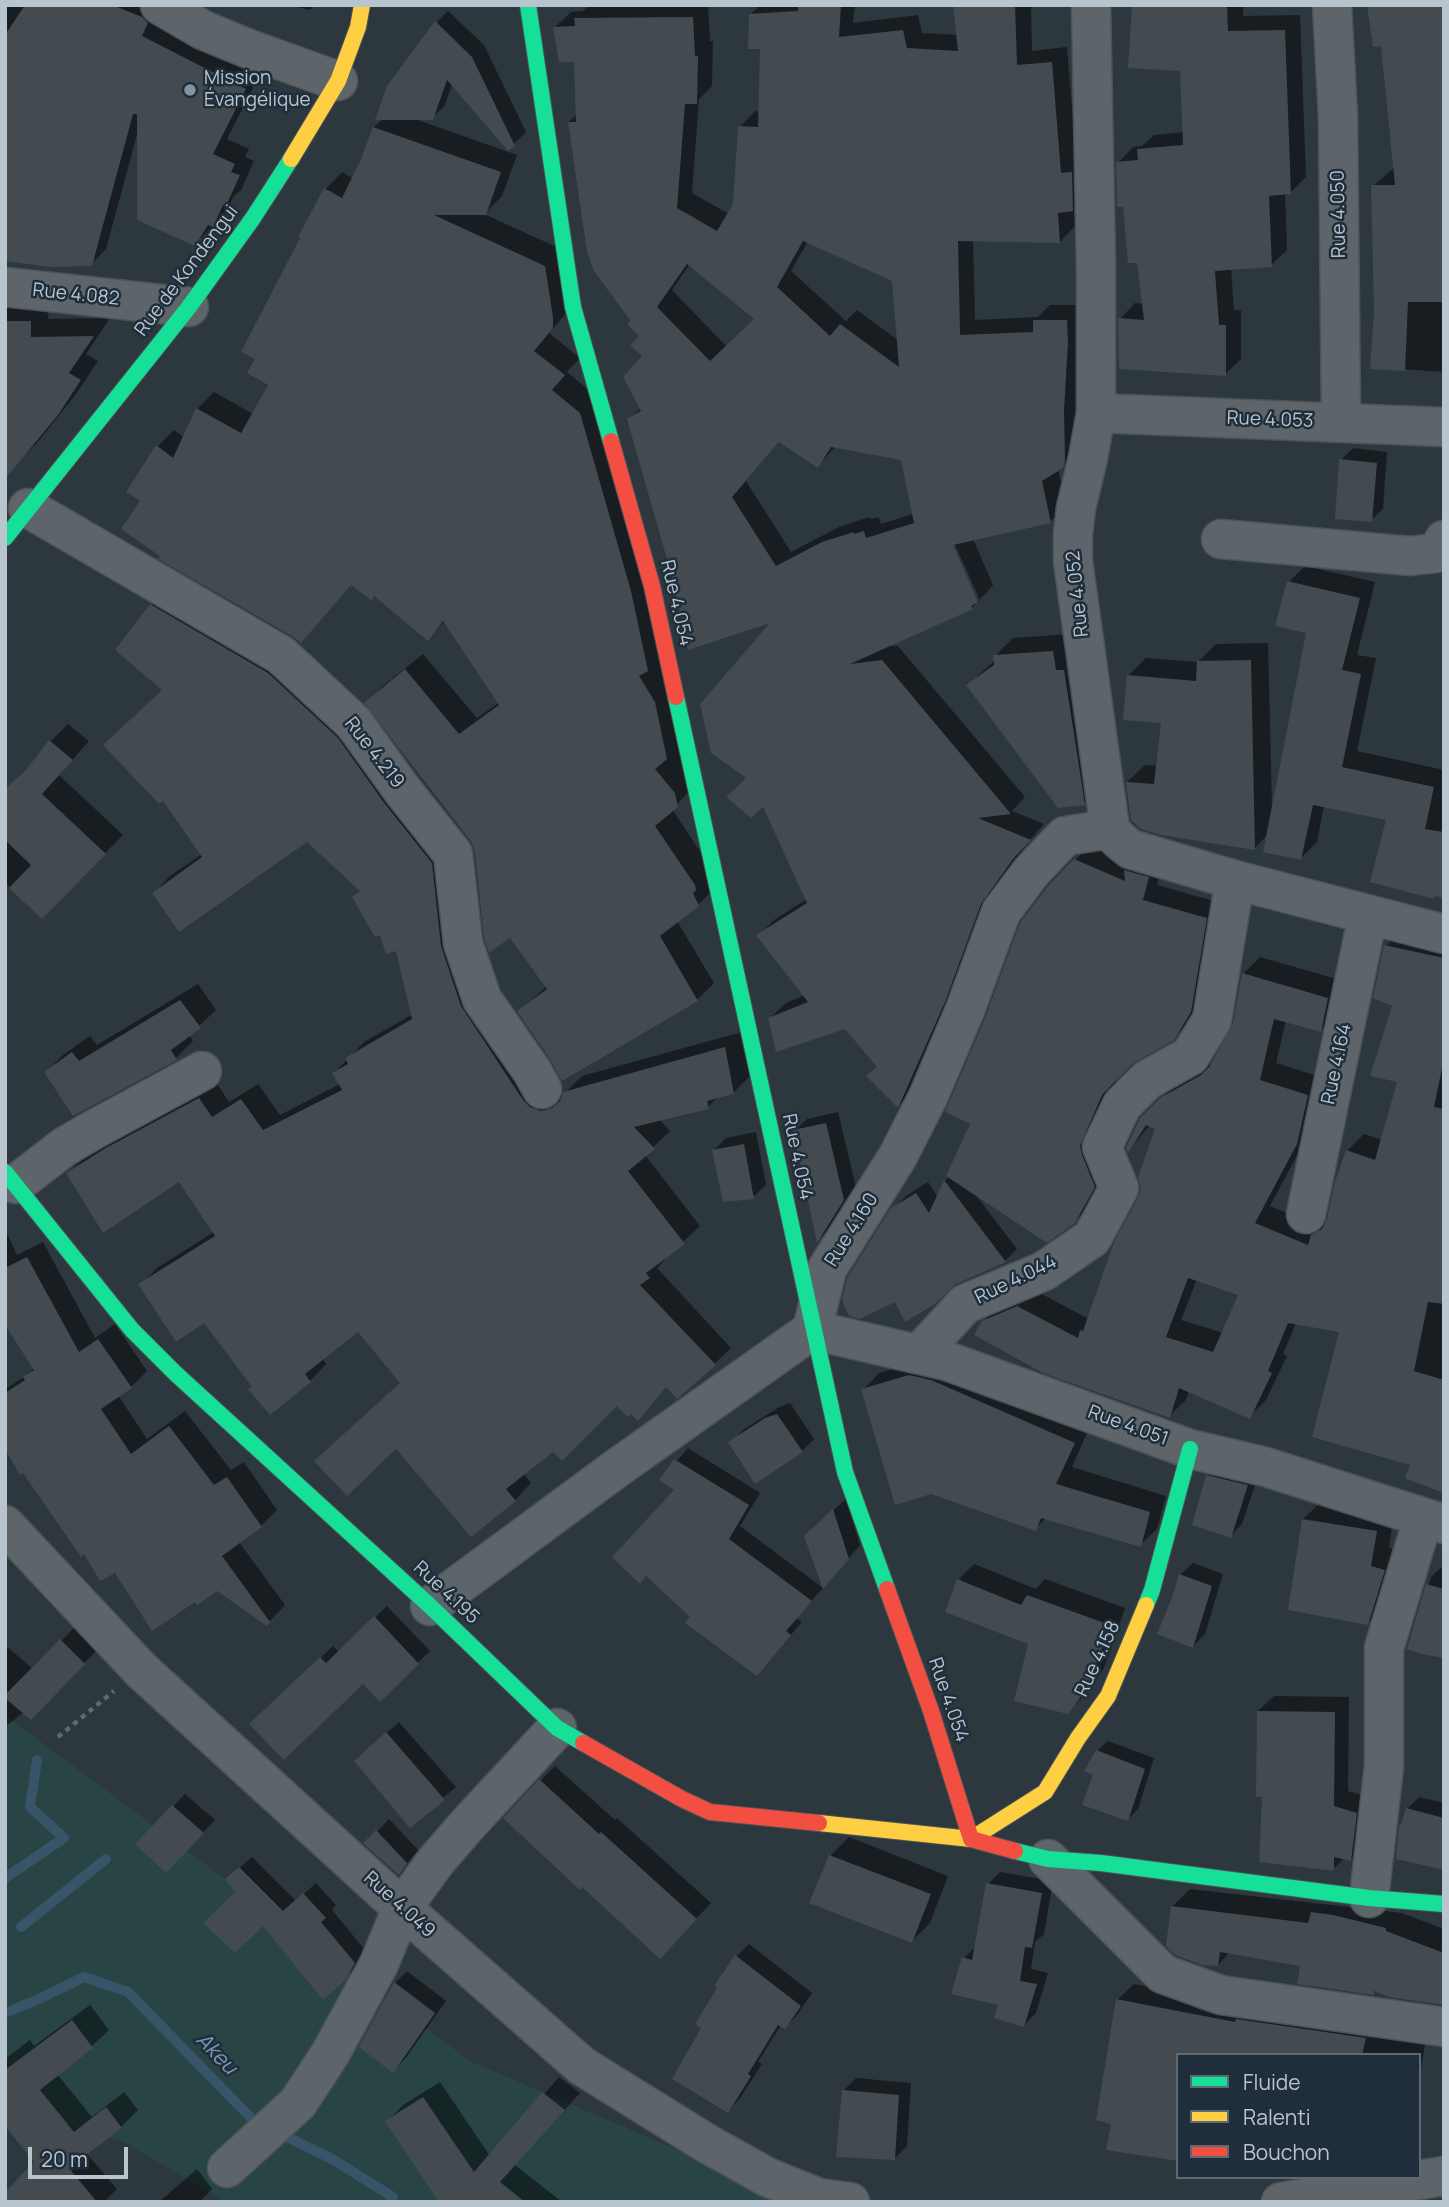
<!DOCTYPE html>
<meta charset="utf-8">
<style>
body{margin:0}
#map{position:relative;width:1449px;height:2207px;overflow:hidden;background:#2d373e;font-family:Manrope,sans-serif}
canvas{display:block}
.frame{position:absolute;inset:0;border:7px solid #b8c4ce;pointer-events:none}
.legend{position:absolute;left:1176px;top:2053px;width:245px;height:126px;box-sizing:border-box;background:#1f2e3a;border:2px solid #5c6a75;margin:0;padding:9px 12px;list-style:none;font-size:21px;color:#b8c4ce}
.legend li{display:flex;align-items:center;gap:14px;height:35px}
.legend b{width:35px;border:2px solid #5c6a75}
.scale{position:absolute;left:28px;top:2147px;width:100px;height:32px;box-sizing:border-box;border:4px solid #b8c4ce;border-top:0;padding-left:9px;font-size:21px;line-height:24px;white-space:nowrap;color:#b8c4ce;-webkit-text-stroke:5px #1f2e3a;paint-order:stroke}
</style>
<div id="map">
<canvas width="1449" height="2207"></canvas>
<div class="frame"></div>
<ul class="legend">
<li><b style="height:9px;background:#16e098"></b>Fluide</li>
<li><b style="height:9px;background:#ffcf43"></b>Ralenti</li>
<li><b style="height:9px;background:#f24e42"></b>Bouchon</li>
</ul>
<div class="scale">20 m</div>
</div>
<script>
const ctx = document.querySelector('canvas').getContext('2d');
ctx.lineJoin = 'round';
function paint(path, color) {
  ctx.fillStyle = color;
  ctx.fill(path, 'evenodd');
}
function poly(rows) {
  const path = new Path2D();
  for (const r of rows) {
    path.moveTo(r[0], r[1]);
    for (let i = 2; i < r.length; i += 2) path.lineTo(r[i], r[i + 1]);
  }
  return path;
}
function stroke(path, color, width, dash) {
  ctx.strokeStyle = color;
  ctx.lineWidth = width;
  ctx.lineCap = dash ? 'butt' : 'round';
  ctx.setLineDash(dash || []);
  ctx.stroke(path);
}
function write(font, color, halo, rows, align = 'center') {
  ctx.font = font + ' Manrope,sans-serif';
  ctx.lineWidth = 5;
  ctx.setLineDash([]);
  ctx.textBaseline = 'middle';
  ctx.strokeStyle = halo;
  ctx.fillStyle = color;
  for (const [text, x, y, turn = 0] of rows) {
    ctx.save();
    ctx.translate(x, y);
    ctx.rotate((+turn || 0) * Math.PI / 180);
    ctx.textAlign = isNaN(turn) ? turn : align;
    if (halo) ctx.strokeText(text, 0, 0);
    ctx.fillText(text, 0, 0);
    ctx.restore();
  }
}
const green = poly([
 [5,1715,470,2061,799,2202,226,2202,126,2143,5,2105]
]);
const shadow = poly([
 [5,5,161,5,164,25,260,74,227,139,249,149,245,157,254,161,241,190,233,197,227,211,195,244,138,131,106,249,91,264,5,259],
 [288,5,315,5,310,10],
 [590,5,708,5,710,41,713,41,712,86,699,99,692,193,729,214,735,204,740,127,755,111,761,112,762,48,750,15,760,5,855,5,853,23,918,15,922,33,958,35,955,5,1031,5,1032,51,1067,47,1076,158,1088,194,1074,208,1075,226,1060,242,973,239,975,320,1038,317,1050,305,1082,305,1078,450,1058,469,1066,506,1050,522,973,539,993,585,987,592,972,607,885,646,898,646,1025,797,1012,811,1044,824,1029,841,996,887,960,985,913,1091,898,1106,879,1066,846,1027,770,1018,786,1003,805,995,759,935,774,920,807,899,764,804,748,777,775,619,675,580,629,420,641,408,644,356,641,336,633,319,569,122,577,114,576,60,555,27,571,12,583,11],
 [808,241,894,280,898,340,857,310,846,321,791,271],
 [690,264,756,319,727,347,672,290],
 [780,441,818,466,836,446,903,458,913,514,881,524,879,517,870,519,869,517,839,527,791,552,746,481],
 [951,536,980,600,976,600,948,537],
 [1133,5,1243,5,1243,16,1300,15,1306,177,1291,192,1285,193,1287,250,1271,265,1231,268,1234,310,1241,310,1241,359,1225,374,1120,319,1135,303,1144,304,1139,261,1118,163,1133,147,1142,146,1154,135,1184,132,1181,69],
 [1444,5,1444,372,1372,367,1375,311,1373,186,1395,167],
 [448,11,484,45,526,132,514,144,452,84,445,105,432,118,412,118,517,155,502,196,484,214,561,249,569,310,549,333,580,358,567,372,597,397,693,788,672,809,711,868,715,888,698,905,677,921,714,983,697,1000,519,1011,547,986,472,840,367,703,383,686,423,654,477,718,500,702,445,621,427,639,375,595,352,584,301,641,142,501,157,447,174,430,184,437,197,409,214,392,253,414,270,384,258,359,303,238,301,237,326,189,342,172,354,179,374,127,384,118,389,87,437,22],
 [5,296,49,303,48,319,110,318,86,354,98,361,76,394,36,444,17,462,5,467],
 [1353,448,1387,452,1383,509,1371,520,1341,460],
 [1305,566,1375,582,1357,655,1376,658,1357,751,1444,770,1444,896,1388,819,1324,806,1317,842,1301,858,1268,834,1255,848,1127,782,1145,765,1158,766,1163,722,1129,675,1146,658,1198,662,1216,644,1268,643,1272,808,1308,632,1289,582],
 [168,589,285,656,448,846,457,928,559,1095,564,1094,582,1076,742,1032,750,1076,733,1093,719,1096,708,1107,659,1119,670,1131,645,1155,700,1226,683,1242,663,1258,665,1260,657,1268,731,1348,714,1364,667,1386,638,1418,617,1404,554,1450,523,1473,531,1483,515,1500,471,1535,402,1383,358,1329,322,1358,326,1364,310,1381,253,1387,204,1321,141,1285,157,1268,214,1232,179,1180,68,1173,85,1157,216,1082,229,1102,258,1084,280,1115,340,1084,334,1073,364,1042,413,1014,397,949,361,890,307,840,154,893,170,876,202,854,164,690,151,605],
 [1071,634,1102,785,1084,803,968,685,995,660,995,656,1013,638],
 [68,724,89,741,59,775,123,835,42,917,5,883,5,790,30,767,50,742],
 [1090,845,1133,863,1163,863,1157,885,1221,903,1205,996,1189,1023,1173,1038,1135,1060,1120,1074,1096,1121,1109,1171,1090,1206,1074,1222,975,1194,1017,1249,1005,1261,955,1283,893,1209,906,1196,928,1182,938,1197,945,1181,950,1176,1075,860],
 [1402,929,1444,938,1444,1491,1412,1464,1341,1331,1296,1323,1283,1354,1287,1356,1266,1400,1249,1417,1189,1390,1186,1400,1169,1416,983,1322,1000,1304,1034,1290,1089,1319,1140,1198,1157,1128,1150,1125,1129,1150,1142,1119,1179,1081,1214,1062,1235,1025,1243,974,1260,957,1344,981,1338,1013,1321,1030,1286,1020,1276,1063,1324,1078,1313,1125,1270,1206,1321,1227,1329,1219,1347,1151,1364,1134,1382,1140,1399,1080,1394,1005,1386,946],
 [1197,1279,1240,1294,1223,1333,1181,1320],
 [198,984,216,1010,189,1035,193,1041,176,1058,46,1072,63,1055,90,1036,97,1045],
 [838,1112,856,1187,829,1229,819,1239,795,1130,807,1119],
 [756,1132,766,1185,753,1197,714,1150,726,1138],
 [5,1229,17,1255,43,1242,95,1338,115,1324,147,1371,131,1387,118,1395,147,1439,185,1411,231,1470,244,1462,277,1510,261,1526,239,1542,285,1605,267,1624,217,1589,196,1599,116,1570,84,1552,5,1446,5,1389,26,1376,34,1368,5,1324],
 [927,1359,1090,1426,1072,1467,1166,1496,1157,1529,1140,1545,1046,1518,1035,1529,863,1390,879,1373],
 [790,1403,814,1439,802,1451,731,1443,743,1430,779,1407],
 [688,1448,760,1493,740,1526,823,1588,796,1618,802,1622,757,1674,647,1575,676,1490,661,1479],
 [1219,1464,1259,1473,1242,1524,1230,1536,1207,1476],
 [846,1499,860,1545,835,1574,818,1524],
 [1322,1501,1394,1513,1389,1548,1402,1552,1386,1604,1368,1623,1303,1519],
 [1193,1563,1223,1574,1205,1634,1193,1646,1180,1575],
 [974,1564,1036,1589,1045,1579,1125,1608,1104,1668,1084,1696,1067,1712,1030,1643,958,1580],
 [1444,1565,1444,1656,1409,1648,1431,1577],
 [387,1606,430,1651,380,1699,363,1682,264,1712,333,1646,339,1652],
 [75,1627,97,1650,31,1717,24,1712,5,1727,5,1645,33,1669],
 [1274,1696,1349,1697,1348,1791,1371,1798,1366,1844,1351,1859,1345,1858,1333,1869,1263,1796,1258,1711],
 [399,1722,456,1787,410,1826,368,1750],
 [1108,1741,1154,1758,1138,1809,1128,1819,1096,1774,1097,1751],
 [555,1766,615,1820,617,1818,711,1903,675,1941,540,1781],
 [185,1794,215,1820,166,1871,138,1844],
 [1419,1797,1444,1803,1444,1868,1407,1809],
 [389,1819,418,1850,399,1873,366,1843],
 [849,1837,948,1876,930,1923,912,1941,830,1856],
 [252,1857,296,1901,316,1883,336,1905,332,1910,365,1950,357,1965,345,1978,237,1892,239,1868],
 [1000,1872,1053,1881,1044,1934,1035,1942,1031,1969,1048,1973,1036,2013,1024,2025,1001,2004,964,1958,977,1945,988,1884],
 [1190,1889,1402,1913,1444,1929,1444,2003,1376,1990,1373,1993,1302,1964,1230,1952,1218,1965,1173,1906],
 [749,1944,812,1993,797,2015,785,2027,781,2025,758,2062,762,2064,740,2098,728,2111,704,2028,737,1956],
 [407,1971,446,2001,405,2059,393,2071,395,1983],
 [1134,1984,1426,2039,1419,2081,1419,2055,1178,2055,1113,2123,1117,2000],
 [90,2005,109,2030,92,2046,57,2074,92,2117,124,2092,138,2110,121,2127,86,2153,117,2189,104,2202,8,2202,36,2162,5,2123,5,2059,30,2040,34,2046],
 [559,2077,580,2093,515,2165,562,2202,445,2202,388,2121,403,2105,440,2082,490,2156],
 [856,2078,911,2083,907,2146,895,2158,844,2090],
 [197,2169,212,2189,200,2201,159,2202]
]);
const stream = poly([
 [5,1878,64,1838,30,1807,37,1760],
 [21,1927,106,1859],
 [5,2013,41,1998,84,1977,128,1992,255,2122,262,2125],
 [279,2133,334,2160,393,2197,391,2202]
]);
const building = poly([
 [25,5,112,5,142,17,148,23,142,36,246,89,213,154,235,164,231,172,240,175,226,206,223,205,213,227,208,225,195,246,137,220,137,114,133,114,92,266,50,267,5,261,5,35],
 [798,5,841,5,839,37,903,30,907,48,958,51,953,5,1015,5,1017,65,1052,62,1061,173,1072,172,1073,211,1058,213,1060,243,958,241,960,335,1033,332,1033,320,1067,320,1068,342,1064,410,1065,460,1063,468,1042,481,1051,523,953,545,978,602,971,606,973,609,850,664,882,660,1011,814,978,818,1031,840,1013,859,981,904,945,1002,898,1108,866,1076,877,1067,845,1029,776,1052,768,1018,808,1002,756,935,807,903,763,807,751,818,726,797,746,778,711,753,700,704,770,623,688,650,673,580,627,419,641,411,623,377,642,356,630,346,639,336,628,325,630,320,594,271,587,252,568,122,576,122,574,62,559,62,553,27,575,26,574,18,693,17,695,56,698,56,697,104,685,104,677,208,717,231,733,204,738,126,758,127,760,49,748,49,749,14,798,11],
 [803,241,892,281,899,367,840,324,830,336,777,287],
 [687,264,754,319,710,361,657,307],
 [779,442,818,468,831,447,901,460,914,523,866,538,864,531,854,534,854,532,822,542,776,566,732,497],
 [1132,5,1227,5,1228,31,1285,30,1291,194,1269,196,1272,267,1215,271,1219,325,1226,325,1226,376,1119,369,1118,318,1144,320,1137,263,1128,263,1123,207,1117,207,1116,162,1138,160,1137,149,1183,145,1180,71,1128,68],
 [1367,5,1444,5,1444,302,1408,302,1405,371,1370,369,1374,311,1371,185,1395,185,1381,46,1373,47],
 [435,21,472,57,515,146,508,151,447,80,433,120,375,120,387,86],
 [373,127,501,172,486,215,434,215,545,266,553,317,553,328,534,351,565,375,552,390,580,413,631,591,648,671,639,676,655,702,667,759,655,769,675,793,678,807,655,826,695,885,696,890,693,893,699,906,660,936,698,1001,562,1081,550,1059,517,1011,547,989,510,938,489,953,484,938,475,852,471,841,364,703,405,669,459,734,499,705,443,621,428,641,374,596,372,601,351,585,301,643,292,636,158,559,160,556,121,529,140,501,126,492,156,445,173,458,196,408,241,433,268,385,247,373,255,359,241,352,300,238,298,237,324,188,342,198,361,159],
 [5,321,31,321,31,337,94,336,69,373,81,380,58,415,5,479],
 [1339,459,1377,463,1372,522,1335,519],
 [1287,581,1360,598,1342,670,1361,674,1342,767,1434,787,1425,829,1444,832,1444,898,1435,896,1434,899,1370,882,1386,820,1313,805,1301,860,1263,852,1306,633,1275,626],
 [150,604,268,673,338,738,385,804,432,863,441,946,461,1006,523,1100,530,1107,541,1111,552,1108,560,1101,563,1092,725,1047,734,1094,707,1101,709,1109,634,1127,655,1149,628,1171,685,1244,646,1273,650,1278,640,1285,716,1365,677,1399,666,1387,638,1421,631,1414,628,1417,617,1406,562,1461,553,1452,506,1489,516,1501,471,1537,396,1449,347,1496,314,1461,400,1383,358,1332,305,1374,311,1382,270,1415,248,1389,252,1387,204,1323,176,1342,138,1284,215,1236,179,1182,103,1233,66,1173,104,1149,199,1098,212,1117,241,1099,263,1130,342,1090,332,1073,348,1064,345,1058,412,1019,396,951,386,954,380,935,375,937,352,897,360,891,307,842,179,932,152,893,202,857,163,801,159,804,103,745,162,690,115,650],
 [1053,651,1056,670,1064,670,1085,805,1058,808,966,685,994,665,993,655],
 [1251,660,1255,850,1161,835,1141,829,1131,820,1126,782,1154,784,1161,723,1123,720,1127,675,1196,681,1197,661],
 [49,740,73,760,42,794,106,854,42,919,9,888,31,865,5,840,5,789,26,770],
 [1074,859,1125,881,1124,870,1149,877,1143,900,1207,918,1191,1012,1174,1040,1132,1064,1102,1095,1080,1146,1082,1155,1095,1187,1075,1223,1047,1243,946,1176,970,1124,945,1112,985,1018,1020,923,1048,886],
 [1384,945,1444,958,1444,1058,1434,1107,1444,1109,1444,1304,1428,1302,1414,1371,1444,1380,1444,1493,1405,1478,1410,1465,1312,1437,1339,1332,1288,1323,1268,1371,1272,1373,1250,1419,1179,1388,1170,1418,1043,1373,974,1335,982,1321,1017,1306,1078,1338,1080,1330,1083,1331,1114,1242,1138,1198,1141,1189,1138,1177,1155,1129,1146,1125,1128,1153,1126,1148,1140,1118,1160,1098,1201,1075,1209,1067,1233,1024,1242,973,1328,998,1321,1032,1274,1019,1260,1080,1308,1095,1297,1144,1255,1223,1308,1245,1311,1235,1322,1229,1327,1219,1334,1185,1346,1150,1375,1160,1397,1082,1370,1076,1392,1006,1373,998],
 [1188,1278,1238,1295,1213,1352,1166,1337],
 [180,1000,201,1028,171,1050,177,1060,73,1116,44,1072,72,1052,79,1061],
 [826,1123,844,1200,817,1243,793,1130],
 [744,1144,754,1199,723,1202,712,1150],
 [944,1180,1006,1262,956,1284,935,1304,905,1322,895,1302,860,1319,849,1316,842,1300,847,1278,891,1208,916,1193,929,1213],
 [27,1257,79,1352,98,1339,132,1388,101,1409,131,1454,169,1426,214,1485,227,1477,262,1527,222,1556,270,1622,267,1626,217,1591,197,1605,195,1602,152,1631,115,1573,100,1581,84,1554,81,1557,23,1473,20,1475,5,1449,5,1393,25,1380,23,1377,34,1370,5,1325,5,1268],
 [909,1375,931,1380,1075,1443,1056,1484,1150,1512,1141,1547,1041,1518,1036,1531,931,1494,895,1505,861,1389],
 [777,1414,803,1452,755,1484,728,1442,765,1418],
 [674,1459,749,1505,729,1539,812,1601,786,1631,791,1635,757,1676,685,1623,690,1617,646,1576,640,1584,612,1557,674,1490,659,1480],
 [1206,1475,1248,1485,1231,1538,1192,1525],
 [833,1509,849,1559,823,1589,804,1536],
 [1302,1519,1377,1531,1371,1566,1385,1570,1368,1625,1288,1610],
 [1179,1574,1212,1586,1193,1648,1157,1634,1172,1598],
 [957,1579,1021,1605,1027,1595,1110,1625,1096,1665,1094,1664,1088,1687,1068,1714,1014,1701,1028,1644,945,1612],
 [1426,1584,1444,1589,1444,1658,1422,1654,1407,1649],
 [374,1616,419,1664,380,1702,363,1684,284,1760,249,1724,320,1657,326,1663],
 [60,1639,85,1664,31,1720,5,1698,5,1695],
 [1257,1711,1335,1712,1334,1806,1357,1813,1351,1861,1334,1857,1334,1871,1259,1862,1262,1797,1256,1797],
 [386,1732,445,1800,410,1828,354,1761],
 [1096,1750,1145,1769,1128,1821,1082,1805,1093,1775,1084,1771],
 [539,1779,599,1834,601,1832,697,1919,660,1959,582,1887,580,1890,503,1818],
 [172,1805,204,1833,166,1873,135,1844],
 [1406,1808,1444,1818,1444,1870,1396,1859,1399,1825,1401,1825],
 [376,1830,407,1863,399,1875,363,1843],
 [829,1855,931,1894,912,1943,809,1903],
 [239,1867,283,1911,303,1893,326,1918,321,1922,355,1963,346,1979,323,2000,263,1926,235,1953,203,1923,235,1892,225,1879],
 [986,1883,1042,1893,1032,1948,1025,1947,1020,1981,1037,1984,1024,2027,994,2018,998,2005,951,1994,962,1957,972,1960],
 [1171,1906,1308,1923,1311,1912,1333,1915,1386,1928,1386,1931,1444,1953,1444,2005,1389,1997,1374,1991,1374,1995,1297,1984,1300,1966,1220,1952,1218,1966,1202,1965,1175,1955,1166,1946],
 [735,1955,801,2006,785,2029,778,2025,748,2074,751,2076,728,2113,672,2079,701,2028,695,2024,717,1988,714,1986],
 [394,1982,435,2013,393,2073,359,2047],
 [1116,1999,1235,2022,1236,2019,1366,2038,1362,2055,1178,2055,1178,2161,1106,2150,1111,2124,1096,2120],
 [72,2020,93,2048,40,2090,74,2132,106,2107,122,2128,69,2168,97,2202,5,2202,5,2192,34,2162,5,2126,5,2070],
 [842,2090,899,2095,895,2160,836,2157],
 [542,2092,565,2110,500,2182,525,2202,439,2202,385,2121,423,2097,474,2172]
]);
const path = poly([
 [58,1737,114,1691]
]);
const street = poly([
 [160,5,203,30,249,49,338,81],
 [1091,5,1096,268,1096,413,1088,458,1076,508,1073,534,1073,561,1110,829,1118,839,1130,849,1235,880,1444,934],
 [1332,5,1338,116,1341,423],
 [5,287,189,307],
 [1096,413,1444,427],
 [28,508,281,655,354,723,403,791,453,854,463,943,482,999,532,1071,542,1089],
 [1221,539,1410,556,1437,553,1444,540],
 [16,1184,64,1147,93,1130,202,1071],
 [1306,1214,1368,915],
 [812,1330,947,1361,1190,1449,1266,1467,1444,1524],
 [919,1354,965,1304,1044,1271,1092,1238,1119,1188,1102,1147,1122,1105,1147,1080,1190,1056,1212,1020,1235,880],
 [5,1525,141,1670,402,1908,582,2066,706,2143,767,2177,819,2198,850,2202],
 [430,1606,617,1468,812,1330,827,1269,898,1156,928,1097,965,1010,1001,912,1031,872,1065,836,1110,829],
 [1048,1859,1163,1974,1221,1995,1444,2027],
 [1369,1898,1384,1766,1384,1648,1423,1519],
 [227,2168,298,2103,330,2054,379,1964,402,1908,436,1861,468,1824,557,1728],
 [1281,2202,1444,2176]
]);
const fast = poly([
 [528,5,573,307,611,441],
 [5,538,189,307,253,218,291,159],
 [676,697,845,1472,887,1589],
 [5,1172,132,1330,175,1373,430,1606,557,1728,583,1743],
 [1146,1605,1152,1590,1190,1449],
 [1015,1851,1048,1859,1101,1863,1369,1898,1444,1904]
]);
const slow = poly([
 [291,159,338,81,358,27,362,5],
 [819,1823,971,1839,1045,1792,1078,1738,1108,1696,1146,1605]
]);
const jam = poly([
 [611,441,652,586,676,697],
 [887,1589,931,1711,971,1839,1015,1851],
 [583,1743,682,1799,710,1812,819,1823]
]);
const markers = [
 [190,90,7,"#87939c"]
];
const poiNames = [
 ["Mission",204,79],
 ["Évangélique",204,101]
];
const streetNames = [
 ["Rue 4.050",1339,214,-91],
 ["Rue de Kondengui",187,271,-53],
 ["Rue 4.082",76,295,6],
 ["Rue 4.053",1270,420,2],
 ["Rue 4.052",1078,594,-96],
 ["Rue 4.054",676,603,77],
 ["Rue 4.219",374,753,52],
 ["Rue 4.164",1337,1064,-78],
 ["Rue 4.054",797,1157,78],
 ["Rue 4.160",852,1230,-58],
 ["Rue 4.044",1016,1280,-26],
 ["Rue 4.051",1128,1426,20],
 ["Rue 4.195",446,1593,43],
 ["Rue 4.158",1098,1659,-65],
 ["Rue 4.054",948,1700,71],
 ["Rue 4.049",399,1905,42]
];
const waterNames = [
 ["Akeu",216,2054,46]
];
paint(green, '#294444');
paint(shadow, '#0007');
stroke(stream, '#375469', 10);
paint(building, '#434b51');
stroke(street, '#4c5358', 41);
stroke(fast, '#4c5358', 18);
stroke(slow, '#4c5358', 18);
stroke(jam, '#4c5358', 18);
stroke(path, '#61696f', 4.5, [5, 5]);
stroke(street, '#5d656b', 38);
stroke(fast, '#16e098', 16);
stroke(slow, '#ffcf43', 16);
stroke(jam, '#f24e42', 16);
for (const [x, y, r, color] of markers) {
  const dot = new Path2D();
  dot.arc(x, y, r, 0, 2 * Math.PI);
  ctx.fillStyle = color;
  ctx.fill(dot);
  stroke(dot, '#1f2e3a', 2.5);
}
write('19px', '#b8c4ce', '#1f2e3a', poiNames, 'left');
write('19px', '#b8c4ce', '#1f2e3a', streetNames);
write('italic 21px', '#7699b2', '#1f2e3a', waterNames);
</script>
